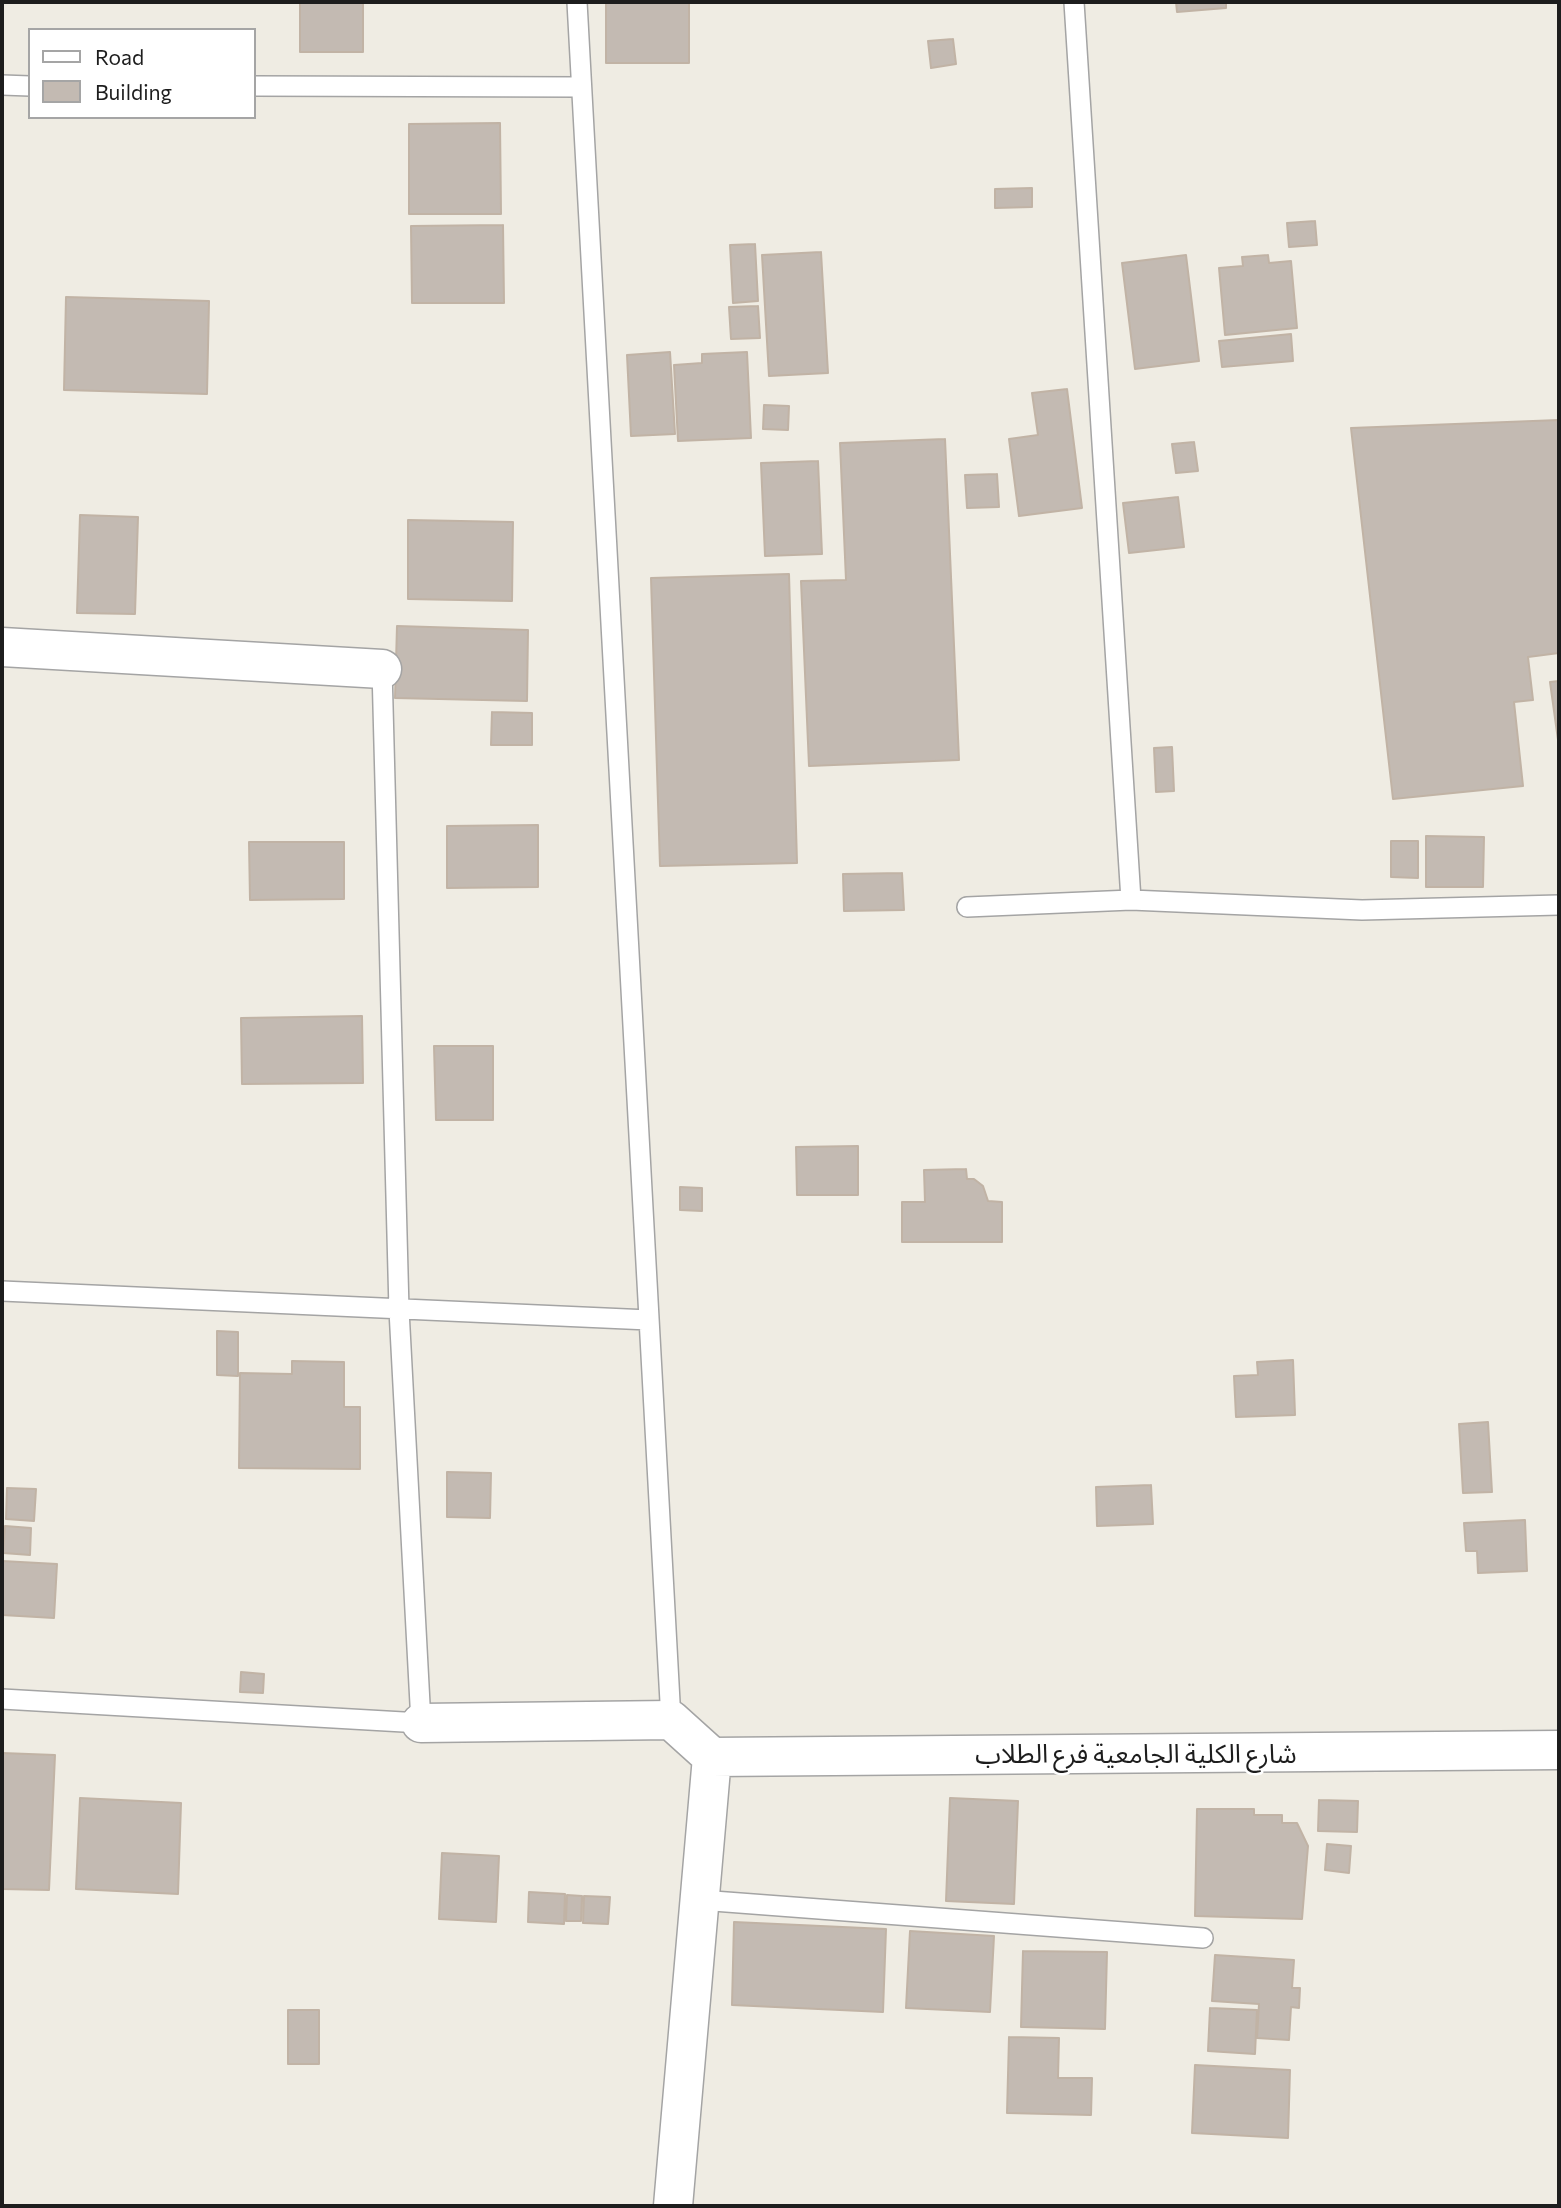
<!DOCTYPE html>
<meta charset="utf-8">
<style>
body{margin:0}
#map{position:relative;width:1561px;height:2208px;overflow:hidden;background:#efece3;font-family:Commissioner,sans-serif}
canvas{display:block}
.frame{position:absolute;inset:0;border:4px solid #1d1d1d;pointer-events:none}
.legend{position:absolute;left:28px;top:28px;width:228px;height:91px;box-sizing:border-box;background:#fff;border:2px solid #a5a5a5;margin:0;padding:9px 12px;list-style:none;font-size:21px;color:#1d1d1d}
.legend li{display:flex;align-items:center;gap:14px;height:35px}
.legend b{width:35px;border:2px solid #a5a5a5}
</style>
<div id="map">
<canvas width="1561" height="2208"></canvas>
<div class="frame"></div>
<ul class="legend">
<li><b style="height:9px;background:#fff"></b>Road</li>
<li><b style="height:19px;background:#c3bab2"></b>Building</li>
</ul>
</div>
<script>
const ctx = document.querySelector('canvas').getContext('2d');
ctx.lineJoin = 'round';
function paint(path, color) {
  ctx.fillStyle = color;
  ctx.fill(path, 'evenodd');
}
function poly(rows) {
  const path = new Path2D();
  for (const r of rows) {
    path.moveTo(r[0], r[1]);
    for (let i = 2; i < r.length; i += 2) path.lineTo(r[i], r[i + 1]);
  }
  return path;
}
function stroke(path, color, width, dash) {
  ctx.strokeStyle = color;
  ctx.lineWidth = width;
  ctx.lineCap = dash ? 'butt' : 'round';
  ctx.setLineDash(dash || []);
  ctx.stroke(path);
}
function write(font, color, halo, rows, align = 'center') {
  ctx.font = font + ' Commissioner,"Noto Sans Arabic",sans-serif';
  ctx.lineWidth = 5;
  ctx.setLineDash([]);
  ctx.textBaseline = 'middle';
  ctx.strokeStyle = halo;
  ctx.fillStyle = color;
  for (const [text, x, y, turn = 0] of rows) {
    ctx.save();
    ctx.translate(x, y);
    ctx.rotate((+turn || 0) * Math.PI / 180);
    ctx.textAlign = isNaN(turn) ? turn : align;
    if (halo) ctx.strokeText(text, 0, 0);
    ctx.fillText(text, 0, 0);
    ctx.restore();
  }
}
const building = poly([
 [300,2,363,2,363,52,300,52,300,2],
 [606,2,689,2,689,63,606,63,606,2],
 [1176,2,1226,2,1226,8,1177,12,1176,2],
 [953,39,956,64,931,68,928,41,953,39],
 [500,123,501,214,409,214,409,124,500,123],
 [1032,188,1032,207,995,208,995,189,1032,188],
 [1315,221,1317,245,1289,247,1287,223,1315,221],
 [503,225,504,303,412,303,411,226,503,225],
 [755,244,758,301,733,303,730,245,755,244],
 [821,252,828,373,769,376,762,255,821,252],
 [1186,255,1199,361,1135,369,1122,263,1186,255],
 [1268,255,1269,263,1291,261,1297,328,1225,335,1219,268,1243,266,1242,257,1268,255],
 [66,297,209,301,207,394,64,390,66,297],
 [758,306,760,338,731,339,729,307,758,306],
 [1291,334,1293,361,1222,367,1219,341,1291,334],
 [670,352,675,434,631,436,627,355,670,352],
 [747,352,751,438,678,441,674,365,702,363,702,354,747,352],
 [1067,389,1082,508,1019,516,1009,439,1038,435,1032,393,1067,389],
 [764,405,789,406,788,430,763,429,764,405],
 [1559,420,1559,653,1528,657,1533,700,1514,702,1523,786,1393,799,1351,428,1559,420],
 [945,439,959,760,809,766,801,581,846,580,840,443,945,439],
 [1194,442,1198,471,1176,473,1172,444,1194,442],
 [818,461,822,554,765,556,761,463,818,461],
 [997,474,999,507,967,508,965,475,997,474],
 [1178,497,1184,547,1129,553,1123,503,1178,497],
 [80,515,138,517,135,614,77,613,80,515],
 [408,520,513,522,512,601,408,599,408,520],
 [789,574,797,863,660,866,651,578,789,574],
 [397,626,528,630,527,701,395,698,397,626],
 [1559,681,1559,747,1550,682,1559,681],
 [492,712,532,713,532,745,491,745,492,712],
 [1172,747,1174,791,1156,792,1154,748,1172,747],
 [538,825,538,887,447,888,447,826,538,825],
 [1426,836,1484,837,1483,887,1426,887,1426,836],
 [1391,841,1418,841,1418,878,1391,877,1391,841],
 [249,842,344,842,344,899,250,900,249,842],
 [902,873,904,910,844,911,843,874,902,873],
 [362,1016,363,1083,242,1084,241,1018,362,1016],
 [434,1046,493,1046,493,1120,436,1120,434,1046],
 [858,1146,858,1195,797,1195,796,1147,858,1146],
 [966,1169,967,1179,974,1179,983,1186,988,1201,1002,1202,1002,1242,902,1242,902,1202,925,1202,924,1170,966,1169],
 [680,1187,702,1188,702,1211,680,1210,680,1187],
 [217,1331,238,1332,238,1376,217,1375,217,1331],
 [1293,1360,1295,1415,1236,1417,1234,1376,1258,1375,1257,1362,1293,1360],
 [292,1361,344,1362,344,1407,360,1407,360,1469,239,1468,240,1373,292,1374,292,1361],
 [1488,1422,1492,1492,1463,1493,1459,1424,1488,1422],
 [447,1472,491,1473,490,1518,447,1517,447,1472],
 [1151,1485,1153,1524,1097,1526,1096,1487,1151,1485],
 [7,1488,36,1489,34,1521,6,1519,7,1488],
 [1525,1520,1527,1571,1478,1573,1477,1551,1466,1551,1464,1523,1525,1520],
 [5,1526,31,1528,30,1555,3,1553,5,1526],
 [2,1561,57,1564,54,1618,2,1615,2,1561],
 [241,1672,264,1674,263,1693,240,1692,241,1672],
 [2,1753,55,1755,49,1890,2,1889,2,1753],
 [80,1798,181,1803,178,1894,76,1889,80,1798],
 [950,1798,1018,1801,1014,1904,946,1901,950,1798],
 [1319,1800,1358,1801,1357,1832,1318,1831,1319,1800],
 [1197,1809,1254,1809,1254,1815,1282,1815,1282,1823,1297,1823,1308,1846,1302,1919,1195,1916,1197,1809],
 [1327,1844,1351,1846,1349,1873,1325,1870,1327,1844],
 [442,1853,499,1856,496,1922,439,1919,442,1853],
 [529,1892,565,1894,564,1924,528,1922,529,1892],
 [567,1895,582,1896,581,1921,566,1921,567,1895],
 [584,1896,610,1897,608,1924,583,1923,584,1896],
 [734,1922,886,1929,883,2012,732,2005,734,1922],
 [910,1931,994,1936,990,2012,906,2008,910,1931],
 [1023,1951,1107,1952,1105,2029,1021,2027,1023,1951],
 [1215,1955,1294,1960,1292,1988,1300,1988,1299,2008,1291,2007,1289,2040,1257,2038,1259,2004,1212,2001,1215,1955],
 [1210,2008,1257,2010,1255,2054,1208,2051,1210,2008],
 [288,2010,319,2010,319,2064,288,2064,288,2010],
 [1009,2037,1059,2038,1058,2078,1092,2078,1091,2115,1007,2113,1009,2037],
 [1195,2065,1290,2070,1288,2138,1192,2133,1195,2065]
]);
const service = poly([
 [577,2,671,1720],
 [1074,2,1131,900],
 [2,85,30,86],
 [254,86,580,87],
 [967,907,1131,900,1362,910,1559,905],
 [2,1291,649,1320],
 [2,1699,421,1723,399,1310,382,669],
 [700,1900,1203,1938]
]);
const minor = poly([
 [2,647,382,669],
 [421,1723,671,1720,712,1757,673,2206],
 [712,1757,1559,1750]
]);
const streetNames = [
 ["شارع الكلية الجامعية فرع الطلاب",1136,1754]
];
paint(building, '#c3bab2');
stroke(building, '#c1b3a5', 2);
stroke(service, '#a4a4a4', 22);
stroke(minor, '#a4a4a4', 41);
stroke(service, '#fff', 19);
stroke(minor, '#fff', 38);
write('26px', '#1d1d1d', '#fff', streetNames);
</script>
